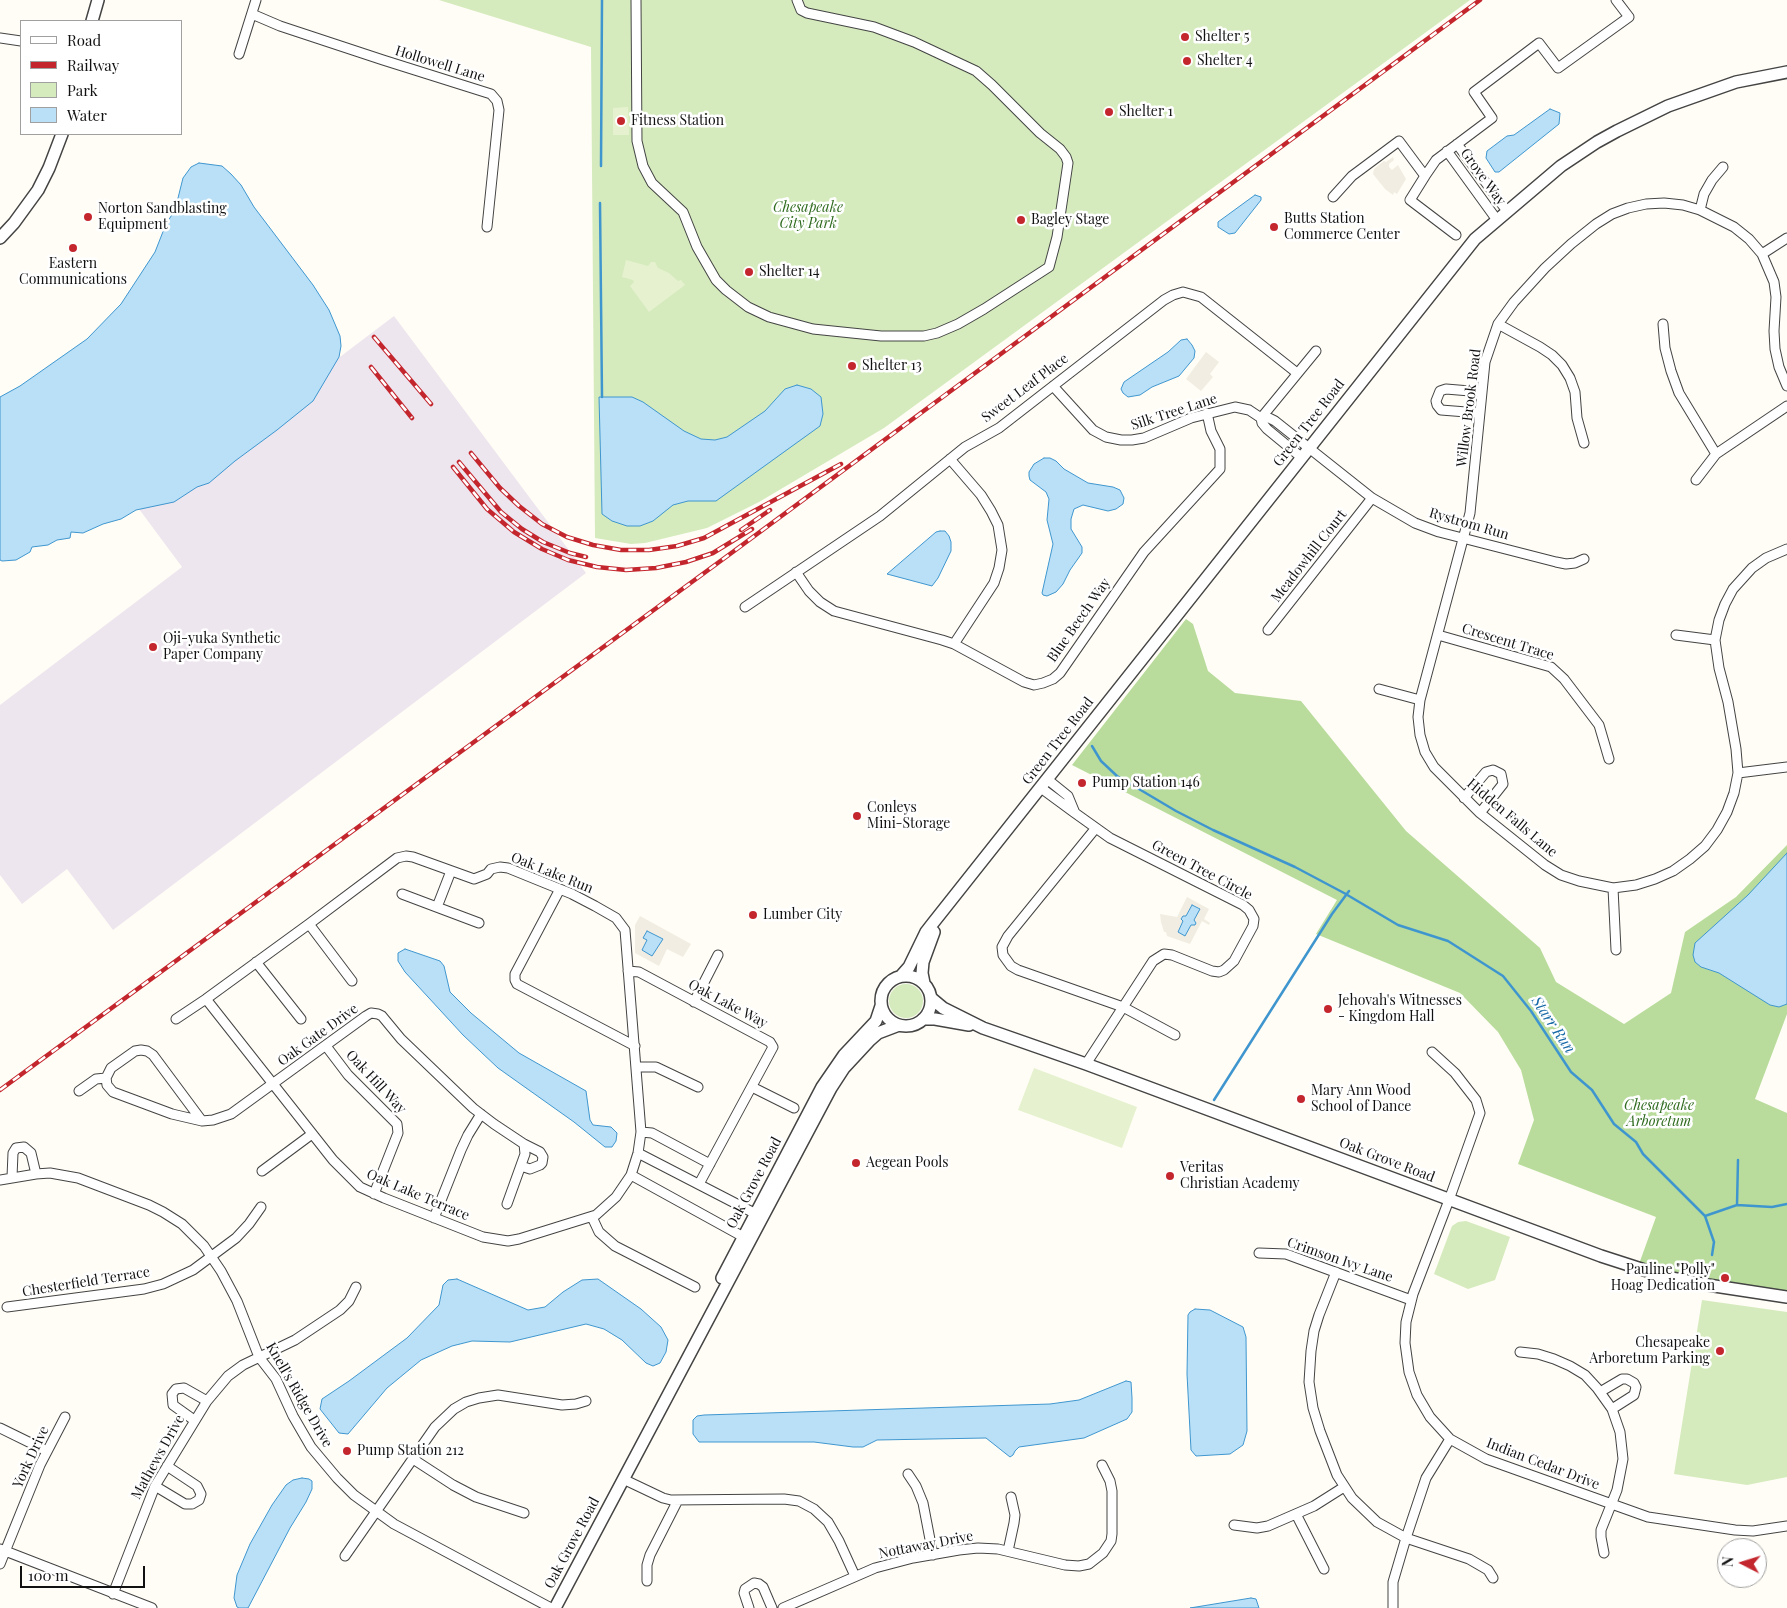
<!DOCTYPE html>
<style>
body{margin:0}
#map{position:relative;width:1787px;height:1608px;overflow:hidden;background:#fffdf5;font-family:"Playfair Display",serif}
canvas{display:block}
.legend{position:absolute;left:20px;top:20px;width:162px;height:115px;box-sizing:border-box;background:#fff;border:1px solid #a0a0a0;margin:0;padding:6px 9px;list-style:none;font-size:15px;color:#111}
.legend li{display:flex;align-items:center;gap:10px;height:25px}
.legend b{width:25px;border:1px solid #a0a0a0}
.north{position:absolute;left:1717px;top:1538px;width:50px;height:50px;box-sizing:border-box;background:#fff;border:1px solid #a0a0a0;border-radius:50%;rotate:275deg;font-size:14px;font-weight:700;line-height:20px;text-align:center;color:#111}
.north::after{content:'';display:block;margin:auto;width:18px;height:22px;background:#c4262e;clip-path:polygon(50% 0,100% 100%,50% 72%,0 100%)}
.scale{position:absolute;left:20px;top:1566px;width:125px;height:22px;box-sizing:border-box;border:2px solid #111;border-top:0;padding-left:6px;font-size:15px;line-height:18px;white-space:nowrap;color:#111;-webkit-text-stroke:4px #fff;paint-order:stroke}
</style>
<div id="map">
<canvas width="1787" height="1608"></canvas>
<ul class="legend">
<li><b style="height:6px;background:#fff"></b>Road</li>
<li><b style="height:6px;background:#c4262e"></b>Railway</li>
<li><b style="height:14px;background:#d5ebbd"></b>Park</li>
<li><b style="height:14px;background:#b9e0f7"></b>Water</li>
</ul>
<div class="north">N</div>
<div class="scale">100 m</div>
</div>
<script>
const ctx = document.querySelector('canvas').getContext('2d');
ctx.lineJoin = 'round';
function paint(path, color) {
  ctx.fillStyle = color;
  ctx.fill(path, 'evenodd');
}
function poly(rows) {
  const path = new Path2D();
  for (const r of rows) {
    if (r.length === 3) {
      path.moveTo(r[0] + r[2], r[1]);
      path.arc(r[0], r[1], r[2], 0, 2 * Math.PI);
      continue;
    }
    path.moveTo(r[0], r[1]);
    for (let i = 2; i < r.length; i += 2) path.lineTo(r[i], r[i + 1]);
  }
  return path;
}
function stroke(path, color, width, dash) {
  ctx.strokeStyle = color;
  ctx.lineWidth = width;
  ctx.lineCap = dash ? 'butt' : 'round';
  ctx.setLineDash(dash || []);
  ctx.stroke(path);
}
function write(font, color, halo, rows, align = 'center') {
  ctx.font = font + ' "Playfair Display",serif';
  ctx.lineWidth = 5;
  ctx.setLineDash([]);
  ctx.textBaseline = 'middle';
  ctx.strokeStyle = halo;
  ctx.fillStyle = color;
  for (const [text, x, y, turn = 0] of rows) {
    ctx.save();
    ctx.translate(x, y);
    ctx.rotate((+turn || 0) * Math.PI / 180);
    ctx.textAlign = isNaN(turn) ? turn : align;
    if (halo) ctx.strokeText(text, 0, 0);
    ctx.fillText(text, 0, 0);
    ctx.restore();
  }
}
const industrial = poly([
 [394,316,586,573,113,930,67,869,22,904,0,875,0,705,182,567,139,509]
]);
const green = poly([
 [439,0,1470,0,884,428,759,502,707,528,645,543,631,544,595,538,591,47],
 [906,1001,17],
 [1466,1221,1510,1237,1495,1280,1468,1289,1434,1274,1452,1226,1458,1222],
 [1702,1300,1787,1312,1787,1477,1747,1485,1674,1474]
]);
const forest = poly([
 [1186,619,1193,624,1208,671,1235,693,1301,701,1406,831,1540,948,1556,982,1624,1024,1671,993,1685,932,1736,897,1787,845,1787,1014,1755,1099,1787,1113,1787,1292,1692,1277,1639,1264,1656,1217,1518,1164,1534,1120,1521,1070,1498,1032,1460,993,1316,934,1337,900,1072,765]
]);
const pitch = poly([
 [628,107,629,135,613,135,613,108],
 [626,260,648,266,651,262,655,262,658,268,669,273,678,281,681,280,685,285,649,312,630,286,634,282,633,280,622,277],
 [1034,1068,1137,1107,1122,1148,1018,1110]
]);
const plaza = poly([
 [1393,157,1394,160,1389,164,1389,167,1392,170,1398,165,1406,179,1397,194,1394,192,1393,195,1385,189,1373,174,1374,169,1384,161,1386,162],
 [1206,352,1219,362,1210,374,1213,377,1201,391,1186,379],
 [1187,897,1209,909,1204,919,1210,923,1209,925,1202,921,1190,944,1167,936,1166,932,1164,932,1161,922,1160,914,1177,917],
 [640,916,691,944,683,957,667,949,659,966,635,953,635,925]
]);
const water = poly([
 [1550,109,1560,113,1559,124,1499,172,1495,172,1486,158,1487,151,1507,136,1514,135,1550,109],
 [199,163,222,166,231,174,241,185,254,207,313,285,329,310,340,336,341,346,339,357,313,401,277,430,235,461,209,483,197,487,174,502,136,510,121,519,103,524,83,533,71,532,70,538,57,540,48,545,32,547,30,552,16,560,2,561,0,560,0,397,20,386,87,339,121,304,155,252,166,224,175,210,183,178,191,167,199,163],
 [1255,195,1261,197,1261,200,1235,233,1229,234,1218,227,1218,222,1255,195],
 [1187,339,1192,345,1195,351,1194,358,1179,376,1152,387,1140,395,1128,397,1123,393,1121,389,1124,382,1168,352,1181,340,1187,339],
 [797,385,811,389,821,397,823,414,820,426,716,501,688,501,673,505,653,521,640,526,627,526,612,521,602,514,599,397,632,397,643,402,684,431,701,439,715,440,727,437,765,411,785,389,797,385],
 [1044,458,1050,458,1056,461,1064,469,1088,483,1113,487,1120,490,1124,498,1123,504,1116,509,1108,511,1083,505,1074,509,1071,519,1071,529,1082,547,1082,553,1070,570,1063,584,1056,592,1047,596,1043,595,1042,593,1053,544,1047,520,1049,499,1046,492,1030,480,1029,476,1029,472,1034,464,1044,458],
 [940,531,945,531,949,536,951,542,951,551,938,578,932,586,887,574,936,532,940,531],
 [1787,853,1787,1004,1779,1007,1770,1005,1719,973,1701,967,1695,962,1693,955,1695,943,1748,895,1787,853],
 [1192,905,1200,909,1194,920,1196,923,1195,925,1191,925,1185,936,1178,932,1183,921,1181,919,1183,916,1186,916,1192,905],
 [647,931,663,939,652,956,642,950,647,940,643,938,647,931],
 [405,949,440,961,444,966,450,992,471,1013,519,1053,586,1091,590,1120,593,1125,611,1127,617,1133,616,1141,612,1147,605,1147,574,1122,498,1068,463,1035,405,972,398,961,398,953,405,949],
 [457,1279,528,1310,545,1307,563,1292,582,1280,598,1279,641,1309,661,1327,668,1340,666,1352,660,1363,653,1366,646,1363,622,1340,604,1329,586,1324,510,1342,472,1341,452,1346,421,1360,387,1388,348,1434,339,1433,320,1409,322,1399,349,1381,407,1338,439,1305,443,1285,448,1280,457,1279],
 [1195,1309,1210,1310,1243,1327,1246,1337,1247,1431,1243,1445,1230,1454,1196,1456,1191,1450,1187,1374,1188,1315,1190,1312,1195,1309],
 [1126,1381,1131,1382,1132,1398,1132,1412,1127,1419,1084,1438,1019,1447,1015,1451,1013,1455,1010,1457,986,1438,877,1440,863,1447,853,1447,814,1442,699,1442,693,1434,693,1420,697,1416,704,1415,1050,1404,1079,1400,1126,1381],
 [302,1478,309,1479,312,1481,312,1489,306,1502,290,1528,248,1608,239,1608,237,1607,234,1598,237,1575,250,1544,272,1505,286,1485,293,1480,302,1478],
 [1251,1598,1256,1599,1259,1608,1190,1608,1251,1598]
]);
const stream = poly([
 [601,166,602,0],
 [600,203,602,397],
 [1092,746,1101,761,1117,776,1176,811,1213,830,1295,867,1344,893,1398,925,1448,941,1503,976,1531,1011,1571,1072,1592,1090,1614,1124,1636,1142,1643,1154,1705,1216,1737,1205,1772,1207,1787,1204],
 [1214,1100,1332,914,1349,891],
 [1737,1205,1738,1160],
 [1705,1216,1714,1242,1712,1255]
]);
const minor = poly([
 [636,0,637,141,643,166,652,183,683,212,697,247,716,280,726,290,748,307,769,317,813,329,881,336,924,336,937,333,958,324,984,309,1049,267,1057,237,1068,163,1066,157,1060,149,1040,133,992,85,976,71,914,42,874,27,807,13,801,10,797,0],
 [252,14,280,26,383,60,491,94,497,101,499,110,487,227],
 [0,38,21,41],
 [239,54,256,0],
 [1457,144,1507,211],
 [1447,151,1497,220],
 [1425,176,1410,200,1456,235],
 [1333,197,1352,176,1399,141,1425,176,1436,160,1492,118,1474,92,1539,43,1558,68,1629,17,1616,0],
 [1700,210,1704,194,1712,180,1723,167],
 [1762,254,1787,238],
 [1498,324,1540,347,1552,355,1562,365,1570,378,1575,392,1577,418,1584,443],
 [1663,324,1665,348,1671,371,1679,393,1716,454],
 [1053,386,1093,430,1106,437,1121,440,1132,440,1144,438,1191,418,1235,407,1249,410,1261,418,1316,351],
 [1787,386,1779,367,1775,349,1774,331,1776,297,1774,282,1762,254,1749,239,1734,227,1700,210,1683,205,1664,203,1646,204,1628,208,1612,214,1596,224,1571,244,1545,268,1514,302,1498,324,1485,362,1470,513,1420,700,1418,717,1420,735,1425,752,1434,767,1480,813,1545,865,1561,875,1579,881,1613,888,1636,885,1655,879,1673,871,1690,859,1705,846,1717,830,1727,812,1734,793,1738,773,1736,749,1728,702,1719,668,1715,640,1719,620,1725,604,1733,589,1752,568,1766,558,1787,549],
 [1479,413,1441,410,1437,405,1436,401,1440,391,1446,389,1482,392],
 [1301,457,1267,429,1262,423,1261,418,1269,418,1275,421,1372,498,1415,523,1439,532,1556,562,1566,564,1575,563,1584,559],
 [950,459,981,495,991,511,998,525,1002,550,999,568,994,583,954,644],
 [1696,480,1716,454,1787,406],
 [796,572,809,591,820,602,834,611,942,640,954,644,1024,682,1034,685,1043,683,1053,679,1060,673,1144,552,1220,469,1220,449,1211,431,1207,413],
 [745,607,880,516,965,447,999,428,1164,300,1173,295,1183,292,1201,297,1297,373],
 [1268,630,1372,498],
 [1438,635,1551,667,1564,679,1599,725,1609,759],
 [1676,635,1715,640],
 [1379,689,1420,700],
 [1738,773,1787,767],
 [1041,788,1075,813,1068,796,1047,779],
 [1464,798,1486,772,1493,770,1501,774,1503,784,1480,813],
 [1075,813,1110,838,1243,905,1249,910,1254,919,1253,926,1234,961,1224,970,1219,972,1212,971,1172,955,1164,954,1153,961,1086,1064],
 [1095,829,1008,936,1002,947,1003,955,1011,966,1018,970,1123,1007,1175,1035],
 [1613,888,1616,950],
 [560,889,515,974,515,980,517,984,635,1046],
 [402,894,479,923],
 [437,907,451,871],
 [309,924,352,981],
 [256,962,301,1019],
 [628,971,639,972,770,1042,773,1047,699,1184],
 [694,1002,718,955],
 [176,1019,206,999,309,924,397,858,406,856,413,857,474,879,487,874,491,869,500,867,508,868,572,894,595,906,616,918,625,930,641,1132,638,1153,631,1175,616,1197,596,1215,519,1239,508,1241,483,1237,384,1198,360,1187,333,1160,206,999],
 [326,1046,348,1075,397,1124,398,1133,374,1194],
 [1432,1052,1455,1073,1476,1100,1480,1113,1449,1200,1413,1294,1406,1322,1405,1343,1409,1372,1417,1395,1430,1417,1450,1439,1486,1459,1648,1517,1735,1530,1753,1531,1787,1526],
 [636,1067,656,1067,698,1087],
 [106,1078,107,1085,113,1092,172,1114,202,1121,213,1120,231,1114,366,1016,371,1013,378,1014,382,1016,401,1039,473,1108,494,1124,524,1144,525,1154,507,1204],
 [752,1087,794,1108],
 [79,1091,96,1079,106,1078,111,1068,135,1051,141,1050,147,1051,153,1055,202,1121],
 [641,1132,652,1133,710,1164],
 [638,1153,760,1216],
 [521,1166,530,1169,540,1165,542,1163,543,1157,540,1152,524,1144],
 [262,1171,312,1134],
 [631,1175,749,1240],
 [12,1177,13,1153,16,1148,24,1147,31,1153,36,1174],
 [0,1180,36,1174,50,1173,78,1178,149,1205,163,1212,182,1224,204,1246,221,1271,237,1301,259,1357,276,1379,293,1416,311,1447,337,1478,354,1495,394,1524,551,1608],
 [592,1217,599,1232,615,1246,695,1287],
 [434,1218,461,1150,468,1135,481,1114],
 [1259,1253,1286,1254,1411,1300],
 [1336,1272,1319,1315,1314,1331,1311,1351,1309,1382,1313,1408,1320,1431,1337,1475,1352,1498,1377,1522,1406,1538,1469,1559,1488,1570,1493,1578],
 [7,1307,144,1289,163,1284,193,1270,236,1238,249,1224,261,1207],
 [1520,1352,1538,1354,1554,1359,1570,1366,1585,1375,1597,1388,1612,1409,1620,1432,1623,1459,1617,1490,1601,1530,1601,1537,1604,1553],
 [1600,1392,1622,1379,1627,1379,1634,1383,1636,1387,1634,1395,1612,1409],
 [194,1420,173,1405,172,1394,176,1389,184,1388,207,1401],
 [0,1428,47,1451],
 [413,1459,453,1485,476,1497,524,1513],
 [908,1474,916,1486,923,1503,933,1555],
 [623,1479,663,1498,671,1500,784,1499,799,1501,814,1509,828,1522,839,1541,855,1576],
 [155,1486,185,1504,192,1504,199,1500,201,1494,197,1486,167,1466],
 [1296,1514,1324,1569],
 [1234,1525,1257,1528,1268,1526,1314,1506,1344,1487],
 [0,1549,152,1608],
 [1008,1551,1014,1523,1015,1515,1011,1497],
 [345,1556,435,1427,454,1409,466,1402,479,1398,498,1395,562,1405,576,1404,586,1401],
 [0,1564,40,1465,65,1417],
 [647,1581,647,1565,650,1555,678,1500],
 [113,1594,155,1486,207,1401,228,1376,243,1365,295,1340,340,1310,349,1301,356,1287],
 [749,1608,744,1593,745,1589,754,1583,759,1584,763,1587,772,1608],
 [783,1608,875,1568,913,1558,959,1550,978,1548,998,1549,1065,1565,1079,1566,1089,1564,1103,1553,1111,1541,1112,1534,1112,1491,1110,1481,1102,1465],
 [1393,1608,1393,1582,1406,1538,1426,1478,1450,1439]
]);
const tertiary = poly([
 [92,21,98,0],
 [0,238,14,223,38,190,49,168,62,134],
 [906,1001,25],
 [901,976,909,967,926,932,933,923,1475,239,1561,166,1597,142,1617,131,1668,106,1736,82,1787,72],
 [924,983,922,973,923,962,934,932],
 [931,998,943,1008,983,1028,1086,1064,1601,1256,1666,1277,1708,1285,1787,1297],
 [923,1019,935,1019,969,1025],
 [722,1278,822,1087,844,1055,876,1021,881,1006],
 [555,1608,831,1088,844,1068,870,1040,878,1033,899,1025]
]);
const rail = poly([
 [374,337,431,404],
 [371,367,412,418],
 [471,453,500,488,519,506,542,524,567,537,593,545,621,550,649,550,677,546,704,538,841,464],
 [459,462,501,512,522,529,543,542,570,553,586,557],
 [453,467,487,509,514,532,542,549,568,560,597,567,626,570,656,568,686,562,713,553,752,529],
 [741,530,770,510],
 [0,1090,730,554,1480,0]
]);
const markers = [
 [1185,37,5,"#c4262e"],
 [1187,61,5,"#c4262e"],
 [1109,112,5,"#c4262e"],
 [621,121,5,"#c4262e"],
 [88,217,5,"#c4262e"],
 [1021,220,5,"#c4262e"],
 [1274,227,5,"#c4262e"],
 [73,248,5,"#c4262e"],
 [749,272,5,"#c4262e"],
 [852,366,5,"#c4262e"],
 [153,647,5,"#c4262e"],
 [1082,783,5,"#c4262e"],
 [857,816,5,"#c4262e"],
 [753,915,5,"#c4262e"],
 [1328,1009,5,"#c4262e"],
 [1301,1099,5,"#c4262e"],
 [856,1163,5,"#c4262e"],
 [1170,1176,5,"#c4262e"],
 [1725,1278,5,"#c4262e"],
 [1720,1351,5,"#c4262e"],
 [347,1451,5,"#c4262e"]
];
const poiNames = [
 ["Shelter 5",1195,37],
 ["Shelter 4",1197,61],
 ["Shelter 1",1119,112],
 ["Fitness Station",631,121],
 ["Norton Sandblasting",98,209],
 ["Equipment",98,225],
 ["Butts Station",1284,219],
 ["Commerce Center",1284,235],
 ["Bagley Stage",1031,220],
 ["Eastern",73,264,"center"],
 ["Communications",73,280,"center"],
 ["Shelter 14",759,272],
 ["Shelter 13",862,366],
 ["Oji-yuka Synthetic",163,639],
 ["Paper Company",163,655],
 ["Pump Station 146",1092,783],
 ["Conleys",867,808],
 ["Mini-Storage",867,824],
 ["Lumber City",763,915],
 ["Jehovah's Witnesses",1338,1001],
 ["- Kingdom Hall",1338,1017],
 ["Mary Ann Wood",1311,1091],
 ["School of Dance",1311,1107],
 ["Aegean Pools",866,1163],
 ["Veritas",1180,1168],
 ["Christian Academy",1180,1184],
 ["Pauline \"Polly\"",1715,1270,"right"],
 ["Hoag Dedication",1715,1286,"right"],
 ["Chesapeake",1710,1343,"right"],
 ["Arboretum Parking",1710,1359,"right"],
 ["Pump Station 212",357,1451]
];
const streetNames = [
 ["Hollowell Lane",440,64,17],
 ["Grove Way",1483,177,54],
 ["Sweet Leaf Place",1025,388,-37],
 ["Willow Brook Road",1469,408,-83],
 ["Silk Tree Lane",1174,412,-18],
 ["Green Tree Road",1309,423,-52],
 ["Rystrom Run",1469,524,16],
 ["Meadowhill Court",1309,556,-52],
 ["Blue Beech Way",1079,620,-55],
 ["Crescent Trace",1508,642,17],
 ["Green Tree Road",1058,741,-52],
 ["Hidden Falls Lane",1512,818,40],
 ["Green Tree Circle",1202,870,28],
 ["Oak Lake Run",552,873,22],
 ["Oak Lake Way",728,1004,28],
 ["Oak Gate Drive",318,1035,-36],
 ["Oak Hill Way",376,1082,47],
 ["Oak Grove Road",1387,1160,21],
 ["Oak Grove Road",754,1183,-62],
 ["Oak Lake Terrace",418,1195,23],
 ["Crimson Ivy Lane",1340,1260,19],
 ["Chesterfield Terrace",86,1282,-9],
 ["Knell's Ridge Drive",299,1395,60],
 ["York Drive",31,1457,-65],
 ["Mathews Drive",158,1457,-61],
 ["Indian Cedar Drive",1543,1464,21],
 ["Oak Grove Road",572,1543,-62],
 ["Nottaway Drive",926,1545,-11]
];
const parkNames = [
 ["Chesapeake",808,208],
 ["City Park",808,224],
 ["Chesapeake",1659,1106],
 ["Arboretum",1659,1122]
];
const waterNames = [
 ["Starr Run",1553,1025,56]
];
paint(industrial, '#eee6ef');
paint(green, '#d5ebbd');
paint(forest, '#b9dc9c');
paint(pitch, '#e6f2cf');
paint(plaza, '#f1ede2');
paint(water, '#b9e0f7');
stroke(water, '#3f96cf', 1);
stroke(stream, '#3f96cf', 2.5);
stroke(minor, '#444', 11);
stroke(tertiary, '#444', 14);
stroke(minor, '#fff', 9);
stroke(tertiary, '#fff', 11);
stroke(rail, '#c4262e', 4.5);
stroke(rail, '#fff', 2.5, [8]);
for (const [x, y, r, color] of markers) {
  const dot = new Path2D();
  dot.arc(x, y, r, 0, 2 * Math.PI);
  ctx.fillStyle = color;
  ctx.fill(dot);
  stroke(dot, '#fff', 2);
}
write('14px', '#111', '#fff', poiNames, 'left');
write('14px', '#111', '#fff', streetNames);
write('italic 14px', '#2f6b1f', '#fff', parkNames);
write('italic 15px', '#1768a6', '#fff', waterNames);
</script>
